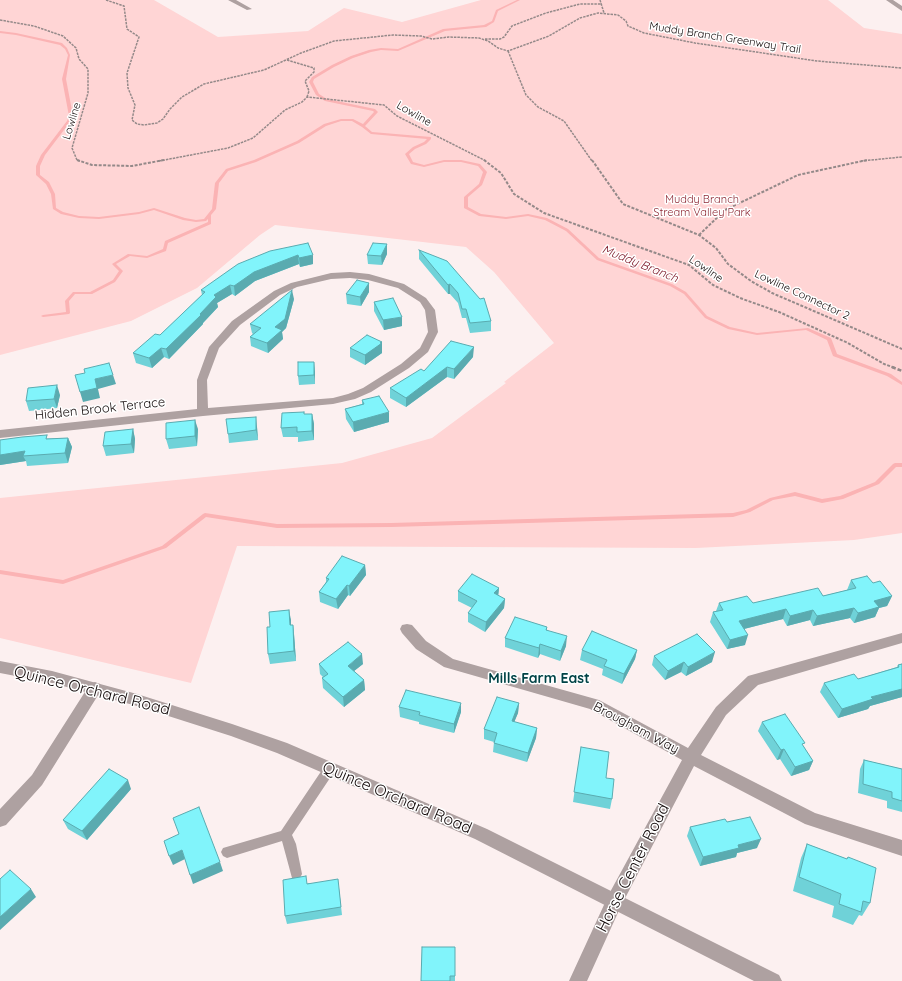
<!DOCTYPE html>
<style>
body{margin:0}
canvas{display:block;background:#fcf0f0}
</style>
<canvas width="902" height="981"></canvas>
<script>
const ctx = document.querySelector('canvas').getContext('2d');
ctx.lineJoin = 'round';
function paint(path, color) {
  ctx.fillStyle = color;
  ctx.fill(path, 'evenodd');
}
function poly(rows) {
  const path = new Path2D();
  for (const r of rows) {
    path.moveTo(r[0], r[1]);
    for (let i = 2; i < r.length; i += 2) path.lineTo(r[i], r[i + 1]);
  }
  return path;
}
function stroke(path, color, width, dash) {
  ctx.strokeStyle = color;
  ctx.lineWidth = width;
  ctx.lineCap = dash ? 'butt' : 'round';
  ctx.setLineDash(dash || []);
  ctx.stroke(path);
}
function write(font, color, halo, rows, align = 'center') {
  ctx.font = font + ' Quicksand,sans-serif';
  ctx.lineWidth = 3;
  ctx.setLineDash([]);
  ctx.textBaseline = 'middle';
  ctx.strokeStyle = halo;
  ctx.fillStyle = color;
  for (const [text, x, y, turn = 0] of rows) {
    ctx.save();
    ctx.translate(x, y);
    ctx.rotate((+turn || 0) * Math.PI / 180);
    ctx.textAlign = isNaN(turn) ? turn : align;
    if (halo) ctx.strokeText(text, 0, 0);
    ctx.fillText(text, 0, 0);
    ctx.restore();
  }
}
const green = poly([
 [0,0,154,0,218,37,308,31,344,8,402,22,481,0,828,0,864,28,902,34,902,533,854,540,696,548,237,546,191,683,0,638,0,498,342,463,432,438,498,389,506,383,504,382,554,343,494,272,466,247,275,225,260,235,197,288,131,321,0,355]
]);
const stream = poly([
 [517,0,520,0,498,11,494,22,486,27,445,31,398,51,381,50,371,52,353,58,334,67,314,79,313,82,319,94,327,99,375,109,378,112,365,126,372,132,431,137,431,139,426,144,415,149,409,154,413,162,424,165,444,160,461,160,480,164,487,172,482,185,468,197,468,207,481,214,506,217,528,214,547,218,568,229,599,258,672,284,686,292,707,316,730,327,757,333,808,328,831,338,837,354,891,374,902,382,902,385,887,376,833,356,827,340,806,330,757,335,728,329,705,318,684,294,670,286,597,260,566,231,545,220,528,216,506,219,479,216,464,208,464,197,479,184,483,172,478,166,461,162,444,162,424,167,411,164,405,154,413,147,424,142,427,139,371,134,362,127,352,121,341,121,326,126,299,143,256,162,228,171,219,183,216,209,211,215,211,224,168,243,166,251,147,258,130,256,116,264,123,271,115,282,92,294,75,294,69,301,70,313,69,314,43,317,41,316,43,315,66,312,65,301,73,292,90,292,113,280,119,271,112,264,128,254,147,256,163,249,165,241,208,222,208,219,206,221,196,222,183,220,154,210,139,214,99,219,79,218,61,214,53,209,51,194,46,184,36,175,36,166,41,155,67,121,69,116,62,79,68,55,65,49,60,45,16,35,0,33,0,31,16,33,62,43,67,48,70,55,66,79,73,116,70,122,45,155,40,166,40,175,49,182,55,194,56,208,63,212,79,216,99,217,139,212,154,208,185,218,196,220,204,219,212,209,215,183,226,169,254,160,297,141,324,124,341,119,353,119,363,124,374,112,373,111,325,101,316,95,309,82,312,77,332,65,351,56,369,50,381,48,398,49,443,29,484,25,492,21,496,10,517,0],
 [895,463,902,463,902,467,896,467,879,484,843,499,822,503,795,496,773,500,750,512,733,517,391,527,277,528,206,517,166,548,63,584,0,574,0,570,63,580,162,546,203,514,205,513,277,524,391,523,733,513,746,510,770,498,795,492,822,499,840,496,875,482,893,464,895,463]
]);
const pathFar2 = poly([
 [106,0,124,6,127,29,139,37,127,73,128,88,135,105,132,120,137,124,144,125,157,123,163,119,170,109,182,97,204,84,264,70,301,53,334,41,393,35,421,36,432,39,449,37,479,38,488,41,498,48,508,51,549,36,580,18,598,13,618,15,626,21,628,26,644,33,695,43,817,61,902,68],
 [600,0,604,13],
 [0,20,34,26,63,36,76,48,79,59,88,69,88,93,72,148,77,160,80,161],
 [485,39,500,39,504,37,512,26,546,13,580,4,601,4],
 [508,51,526,95,538,107,564,121,592,161],
 [287,60,314,68,314,72,305,81,309,91,307,97],
 [159,161,228,148,253,138,285,110,302,102,307,97,384,105,397,116,486,161],
 [861,161,902,157]
]);
const pathFar1 = poly([
 [77,160,92,165,132,166,164,160],
 [484,160,501,173,514,194,544,213,689,265,713,285,740,298,779,312,848,343,884,364,895,368],
 [592,160,623,204,699,235,716,248,728,264,751,281,772,293,902,349],
 [699,235,725,210,798,175,867,160]
]);
const path = poly([
 [892,367,902,371]
]);
const service = poly([
 [330,763,334,764,336,768,334,772,292,835,296,844,302,874,300,878,296,880,292,878,282,841,227,858,223,856,221,852,223,848,281,831,326,764,330,763]
]);
const minor = poly([
 [228,0,236,0,252,9,247,10,228,0],
 [886,0,893,0,902,6,902,11,886,0],
 [350,272,369,274,404,284,426,298,435,310,438,332,428,352,409,368,371,392,355,399,333,404,203,416,0,438,0,430,197,409,197,380,209,347,232,321,274,291,291,283,331,273,350,272],
 [350,278,368,280,398,288,420,302,425,310,428,332,420,348,401,364,363,388,348,394,333,398,208,408,207,380,219,348,240,325,280,295,297,287,331,279,350,278],
 [407,624,412,625,426,641,453,659,599,700,688,748,716,707,748,676,902,633,902,643,758,685,726,715,701,755,815,813,902,840,902,856,805,824,694,766,621,906,587,981,569,981,609,894,682,760,590,709,444,667,416,649,402,633,400,629,402,625,407,624],
 [95,682,100,684,102,688,100,692,42,785,6,825,0,827,0,809,32,775,90,684,95,682]
]);
const tertiary = poly([
 [0,661,52,671,137,694,232,724,287,743,487,829,779,975,782,981,754,981,475,839,277,753,231,736,137,706,52,683,0,673,0,661]
]);
const wall = poly([
 [308,243,313,264,300,267,299,264,255,281,235,296,232,294,217,303,218,307,203,323,203,324,169,359,164,357,152,368,136,363,133,353,160,335,202,295,201,290],
 [387,244,387,254,382,265,368,264,367,255],
 [419,250,491,321,491,331,470,333,466,318,462,318,458,303,450,294,448,294,419,259],
 [369,283,369,292,361,306,347,304,346,294],
 [294,299,286,328,282,332,283,339,268,353,251,346,250,337,253,334,252,333,250,324],
 [374,302,402,326,384,330,374,311],
 [382,342,382,353,365,365,350,357,350,348],
 [473,357,454,379,447,377,406,407,390,398,390,388,424,371],
 [314,362,315,384,299,385,298,376],
 [60,395,57,408,29,411,26,401],
 [362,400,389,422,354,432,346,419,345,409,362,404],
 [305,414,312,414,314,424,314,440,298,442,298,437,283,437,281,428],
 [257,427,258,440,229,443,228,434],
 [133,429,135,439,134,453,106,456,103,446],
 [198,429,197,446,169,449,166,439],
 [68,438,72,447,68,463,27,466,26,461,0,465,0,440],
 [365,565,366,575,350,596,348,595,338,609,320,602,319,592,326,582,326,578],
 [851,580,873,583,892,596,887,606,879,608,875,617,854,623,850,618,813,626,810,620,787,626,783,619,744,629,745,645,727,649,710,622,713,612,716,611,719,603,753,603,823,596,847,590],
 [499,588,498,595,505,599,504,608,485,632,468,622,468,613,472,608,458,601,458,591],
 [289,610,291,625,293,625,294,634,296,661,270,664,268,654,270,627],
 [547,627,547,630,566,646,560,661,540,654,538,658,505,647,505,638],
 [582,650,637,650,635,659,622,684,602,675,603,669,580,660],
 [654,656,712,662,686,676,681,672,665,680,652,665],
 [319,664,363,664,354,671,364,680,365,690,344,707,323,688,322,678,323,677,320,674],
 [902,664,902,697,870,706,868,709,838,718,820,692,824,683,858,679,897,667,898,665],
 [519,703,518,713,514,722,537,728,536,738,527,762,493,752,494,742,484,739,484,729],
 [399,707,461,712,454,733,419,724,419,722,400,717],
 [762,722,803,746,813,761,809,770,791,776,780,759,777,760,758,731],
 [581,747,606,778,612,799,610,809,573,802],
 [864,760,902,769,902,812,887,808,887,801,858,793,860,769],
 [131,789,87,840,68,829,63,820],
 [727,822,757,848,737,853,736,857,700,866,687,836,690,827],
 [807,844,847,859,848,857,870,903,862,916,859,915,853,925,832,917,834,906,793,891,801,858],
 [308,883,339,888,342,915,287,924,285,916],
 [455,947,455,981,421,981]
]);
const shadedWall = poly([
 [387,244,387,254,382,265,381,256],
 [298,255,299,264,255,281,235,296,234,286,254,272],
 [313,255,313,264,300,267,299,258],
 [369,283,369,292,361,306,360,297],
 [450,284,450,294,448,294,448,285],
 [230,285,232,294,217,303,218,307,203,323,203,324,169,359,166,349,200,314,214,295],
 [292,290,294,299,286,328,282,332,283,339,268,353,267,343,275,327],
 [402,317,402,326,384,330,383,320],
 [382,342,382,353,365,365,365,355],
 [474,347,473,357,454,379,454,369],
 [161,348,164,357,152,368,149,358],
 [314,362,315,372,315,384,314,375],
 [447,367,447,377,406,407,406,398],
 [113,375,116,384,98,389,100,398,83,402,80,392,95,379],
 [57,385,60,395,57,408,54,399],
 [389,412,389,422,354,432,353,422],
 [312,414,314,424,314,440,312,431],
 [256,417,257,427,258,440,256,430],
 [195,420,198,429,197,446,195,436],
 [133,429,135,439,134,453,131,444],
 [68,438,72,447,68,463,65,453],
 [25,451,23,456,26,461,0,465,0,455],
 [365,565,366,575,350,596,349,586],
 [347,585,348,595,338,609,336,599],
 [499,588,498,598,494,593],
 [892,596,887,606,879,608,875,617,854,623,858,613,874,601],
 [505,599,504,608,485,632,486,622],
 [854,608,850,618,813,626,817,616],
 [786,609,783,619,736,631,739,621],
 [289,610,291,620,291,635,290,625],
 [813,610,810,620,787,626,790,616],
 [293,625,294,634,296,661,294,651],
 [748,635,745,645,727,649,730,640],
 [567,636,566,646,560,661,561,651],
 [540,644,540,654,538,658,539,648],
 [637,650,635,659,622,684,624,674],
 [715,652,712,662,686,676,688,667],
 [362,654,363,664,349,675,348,666],
 [684,662,681,672,665,680,668,671],
 [364,680,365,690,344,707,343,697],
 [902,689,902,697,870,706,868,709,838,718,842,709,871,697],
 [461,703,461,712,454,733,454,724],
 [519,703,518,713,511,730,512,721],
 [537,728,536,738,527,762,528,753],
 [784,749,780,759,777,760,781,750],
 [813,761,809,770,791,776,795,767],
 [128,780,131,789,87,840,82,831],
 [761,839,757,848,737,853,736,857,700,866,703,857,738,845],
 [182,850,185,859,173,865,169,856],
 [220,862,223,871,193,884,190,875],
 [31,889,36,897,0,930,0,917]
]);
const building = poly([
 [308,243,313,255,299,258,298,255,254,272,234,286,230,285,214,295,216,297,200,314,201,315,166,349,161,348,149,358,133,353,155,334,160,335,205,292,201,290,238,264,270,251,308,243],
 [373,243,387,244,381,256,367,255,373,243],
 [419,250,447,261,480,299,484,298,491,321,470,323,466,309,462,309,458,293,450,284,448,285,419,250],
 [357,280,369,283,360,297,346,294,357,280],
 [292,290,285,319,275,327,282,330,267,343,250,337,261,328,250,324,292,290],
 [393,298,402,317,383,320,374,302,393,298],
 [367,335,382,342,380,343,382,343,365,355,350,348,367,335],
 [451,341,474,347,454,369,447,367,406,398,390,388,421,369,424,371,451,341],
 [298,362,314,362,314,375,298,376,298,362],
 [109,363,113,375,95,379,97,388,80,392,75,375,85,373,84,369,109,363],
 [57,385,54,399,26,401,28,388,57,385],
 [379,396,389,412,353,422,345,409,364,404,362,400,379,396],
 [304,412,304,414,312,414,312,431,297,432,297,427,281,428,282,413,304,412],
 [256,417,256,430,228,434,226,419,256,417],
 [195,420,195,436,166,439,166,423,195,420],
 [133,429,131,444,103,446,105,432,133,429],
 [47,435,46,439,68,438,65,453,23,456,25,451,0,455,0,440,22,437,47,435],
 [342,556,365,565,349,586,347,585,336,599,319,592,329,579,326,578,342,556],
 [472,574,499,588,494,593,505,599,486,622,468,613,477,601,458,591,472,574],
 [867,576,873,583,880,581,892,596,874,601,879,607,858,613,854,608,817,616,813,610,790,616,786,609,739,621,748,635,730,640,713,612,723,610,719,603,747,596,753,603,818,588,823,596,856,588,851,580,867,576],
 [289,610,290,625,293,625,294,651,268,654,267,627,270,627,269,612,289,610],
 [515,617,547,627,546,630,567,636,561,651,540,644,539,648,505,638,515,617],
 [592,631,637,650,624,674,604,666,607,660,582,650,592,631],
 [697,634,715,652,688,667,684,662,668,671,654,656,697,634],
 [348,642,362,654,348,666,364,680,343,697,322,678,328,674,319,664,348,642],
 [902,664,902,689,871,697,873,699,842,709,824,683,854,674,858,679,899,667,898,665,902,664],
 [406,690,461,703,454,724,419,715,420,712,399,707,406,690],
 [497,697,519,703,512,721,537,728,528,753,494,743,497,733,484,729,497,697],
 [785,714,805,743,802,744,813,761,795,767,784,749,781,750,762,722,785,714],
 [581,747,609,752,606,778,614,779,612,799,574,792,581,747],
 [864,760,902,769,902,801,892,798,892,792,863,784,864,760],
 [109,769,128,780,82,831,63,820,109,769],
 [199,807,220,862,190,875,182,850,169,856,164,841,179,834,173,818,199,807],
 [750,817,761,839,738,845,739,848,703,857,690,827,725,819,727,822,750,817],
 [807,844,847,859,848,857,876,868,870,903,863,901,861,912,839,904,841,894,799,877,807,844],
 [10,870,31,889,0,917,0,879,10,870],
 [306,876,307,884,338,879,341,907,285,916,283,880,306,876],
 [422,947,455,947,455,976,450,976,450,981,421,981,422,947]
]);
const farStreetnames = [
 ["Muddy Branch Greenway Trail",725,38,9],
 ["Lowline",414,114,30],
 ["Lowline",72,121,-73],
 ["Lowline",706,269,34],
 ["Lowline Connector 2",802,295,25]
];
const farParknames = [
 ["Muddy Branch",702,200],
 ["Stream Valley Park",702,213]
];
const farWaternames = [
 ["Muddy Branch",640,264,22]
];
const streetNames = [
 ["Hidden Brook Terrace",100,409,-6],
 ["Brougham Way",636,728,28]
];
const neighbourhoodNames = [
 ["Mills Farm East",539,679]
];
const nearStreetnames = [
 ["Quince Orchard Road",92,691,14],
 ["Quince Orchard Road",397,798,23],
 ["Horse Center Road",633,868,-63]
];
paint(green, '#ffd5d5');
paint(stream, '#fbb3b4');
stroke(pathFar2, '#948989', 1.5, [2.5, 1]);
stroke(pathFar1, '#948989', 2, [3, 1.5]);
stroke(path, '#948989', 2.5, [4, 2]);
paint(service, '#aea1a1');
paint(minor, '#aea1a1');
paint(tertiary, '#aea1a1');
paint(wall, '#6fd2d8');
paint(shadedWall, '#5aabb0');
paint(building, '#81f4fb');
stroke(building, '#5aabb0', 1);
write('11px', '#120909', '#fff', farStreetnames);
write('11px', '#8f2a36', '#fff', farParknames);
write('italic 12px', '#7d1728', '#fff', farWaternames);
write('13px', '#120909', '#fff', streetNames);
write('bold 14px', '#004346', '#fff', neighbourhoodNames);
write('16px', '#120909', '#fff', nearStreetnames);
</script>
